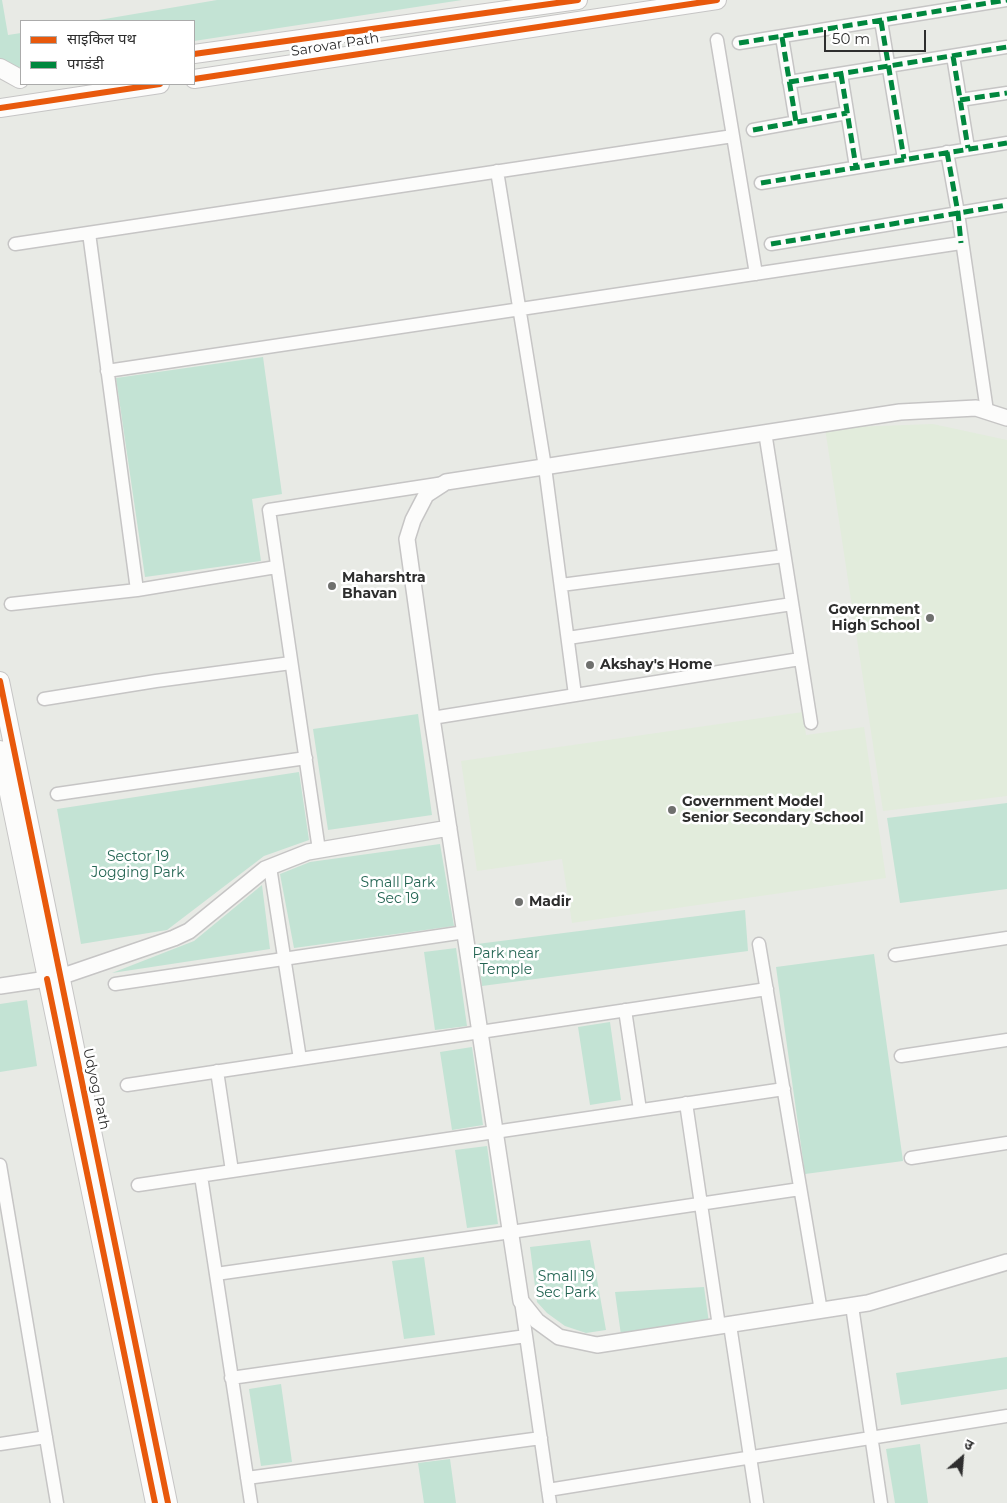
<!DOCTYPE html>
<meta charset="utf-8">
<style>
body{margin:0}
#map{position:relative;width:1007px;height:1503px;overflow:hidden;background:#e8eae5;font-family:Montserrat,"Noto Sans Devanagari",sans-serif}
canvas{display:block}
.legend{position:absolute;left:20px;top:20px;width:175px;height:65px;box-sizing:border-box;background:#fff;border:1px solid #ababab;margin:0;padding:6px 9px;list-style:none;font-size:15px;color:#2e2e2e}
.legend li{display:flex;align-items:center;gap:10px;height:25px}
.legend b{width:25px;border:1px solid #ababab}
.north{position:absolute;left:937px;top:1433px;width:50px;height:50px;-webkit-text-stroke:4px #fff;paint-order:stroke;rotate:27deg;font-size:14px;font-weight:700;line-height:20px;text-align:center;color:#2e2e2e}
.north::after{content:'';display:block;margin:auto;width:18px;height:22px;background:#2e2e2e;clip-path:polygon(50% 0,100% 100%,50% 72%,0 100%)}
.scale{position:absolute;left:824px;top:30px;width:102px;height:22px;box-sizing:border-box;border:2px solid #2e2e2e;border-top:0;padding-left:6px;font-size:15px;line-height:18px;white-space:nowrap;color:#2e2e2e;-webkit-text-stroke:4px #fff;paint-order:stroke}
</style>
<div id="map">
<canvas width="1007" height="1503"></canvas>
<ul class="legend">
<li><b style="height:6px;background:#e8590c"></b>साइकिल पथ</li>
<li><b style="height:6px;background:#00873e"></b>पगडंडी</li>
</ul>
<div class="north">उ</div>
<div class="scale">50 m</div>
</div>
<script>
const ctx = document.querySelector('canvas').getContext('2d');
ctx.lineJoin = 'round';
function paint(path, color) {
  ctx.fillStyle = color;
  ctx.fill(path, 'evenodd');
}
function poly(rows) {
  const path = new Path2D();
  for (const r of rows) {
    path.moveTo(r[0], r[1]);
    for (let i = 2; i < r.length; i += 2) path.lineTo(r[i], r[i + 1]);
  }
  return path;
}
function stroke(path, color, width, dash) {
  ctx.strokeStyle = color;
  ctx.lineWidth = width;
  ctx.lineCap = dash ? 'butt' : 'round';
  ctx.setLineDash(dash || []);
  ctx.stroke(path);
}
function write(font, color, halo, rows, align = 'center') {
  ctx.font = font + ' Montserrat,sans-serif';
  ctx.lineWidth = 5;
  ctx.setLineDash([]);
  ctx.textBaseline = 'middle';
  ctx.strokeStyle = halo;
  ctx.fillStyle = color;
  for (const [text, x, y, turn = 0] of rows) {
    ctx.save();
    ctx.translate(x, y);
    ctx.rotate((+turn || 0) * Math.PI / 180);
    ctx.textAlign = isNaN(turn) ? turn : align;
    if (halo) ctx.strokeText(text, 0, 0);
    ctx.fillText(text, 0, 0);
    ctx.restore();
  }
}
const education = poly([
 [933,424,1007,440,1007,796,883,811,825,428],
 [803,712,806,735,864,727,886,878,572,923,562,859,477,871,461,761]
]);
const green = poly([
 [0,0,2,0,8,35,21,33,21,67,7,69,0,67],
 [217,0,462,0,194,41,194,21,93,21],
 [263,357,282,494,252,499,261,561,145,577,116,378],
 [418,714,432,815,328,830,313,729],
 [299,772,309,840,264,856,167,930,81,944,57,809],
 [1007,803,1007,889,900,903,887,818],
 [440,844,454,926,294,948,280,874,310,862],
 [262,885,270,949,112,973,194,941],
 [745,910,748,951,482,986,477,944],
 [456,948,467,1026,435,1030,424,952],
 [874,954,903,1161,805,1174,776,967],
 [27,1000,37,1066,0,1072,0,1004],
 [610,1022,621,1100,590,1105,578,1027],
 [472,1047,483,1125,452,1130,440,1052],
 [487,1146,498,1224,467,1228,455,1150],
 [590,1240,606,1330,586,1333,565,1326,547,1313,537,1302,530,1247],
 [424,1257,435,1335,404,1339,392,1261],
 [704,1287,709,1323,621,1335,615,1292],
 [1007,1357,1007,1389,901,1405,896,1373],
 [281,1384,292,1462,261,1466,249,1389],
 [920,1444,928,1503,895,1503,886,1449],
 [450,1459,456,1503,424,1503,418,1463]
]);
const minor = poly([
 [881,21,904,159],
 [782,37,796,122],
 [717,40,756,274],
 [739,43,1007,0],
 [953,56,968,148],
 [841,74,856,167],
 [789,82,1007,47],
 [960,100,1007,93],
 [753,130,847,113],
 [947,152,958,213,987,411],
 [497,171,545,467,575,695],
 [761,183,1007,143],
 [89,233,137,590],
 [15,244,733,136],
 [771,244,1007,205],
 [107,371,961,243],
 [765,432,811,723],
 [561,585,784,556],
 [11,604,137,590,276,567],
 [568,638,792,604],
 [44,699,156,681,291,663],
 [432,718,800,659],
 [57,794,306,758],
 [319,850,269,510,444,483],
 [270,867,300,1059],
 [759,944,821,1311],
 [895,955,1007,938],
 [115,984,465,932],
 [625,1010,640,1110],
 [901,1056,1007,1040],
 [217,1071,232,1171],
 [127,1085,767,989],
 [686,1103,719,1326],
 [911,1158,1007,1143],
 [0,1165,57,1503],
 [201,1176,251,1503],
 [138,1185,784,1089],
 [216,1274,511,1232,800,1189],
 [521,1301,550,1503],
 [852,1306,881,1503],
 [730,1325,757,1503],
 [231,1378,526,1336],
 [0,1444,46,1437],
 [247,1478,541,1438],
 [548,1490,1007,1416]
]);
const tertiary = poly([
 [1007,418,976,408,900,412,446,482,426,495,413,520,407,539,432,718,521,1301,537,1321,559,1337,597,1345,868,1303,1007,1262],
 [60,977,174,938,189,931,265,869,308,852,449,828],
 [0,986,47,979]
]);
const secondary = poly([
 [194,54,578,0],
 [0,68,20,79],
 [194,79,717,0],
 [0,108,160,84],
 [0,681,168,1503],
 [0,750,155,1503]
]);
const quiet = poly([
 [881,21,904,159],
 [782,37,796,122],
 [739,43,1007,0],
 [953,56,968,148],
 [841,74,856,167],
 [789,82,1007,47],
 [960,100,1007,93],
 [753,130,847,113],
 [947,152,958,213,961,243],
 [761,183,1007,143],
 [771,244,1007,205]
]);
const cycleway = poly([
 [194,54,578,0],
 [194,79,717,0],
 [0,108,160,84],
 [0,681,168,1503],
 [47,979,155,1503]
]);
const markers = [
 [332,586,5,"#6f706e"],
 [930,618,5,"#6f706e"],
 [590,665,5,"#6f706e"],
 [672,810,5,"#6f706e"],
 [519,902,5,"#6f706e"]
];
const streetNames = [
 ["Sarovar Path",335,45,-9],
 ["Udyog Path",96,1089,78]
];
const poiNames = [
 ["Maharshtra",342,578],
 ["Bhavan",342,594],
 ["Government",920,610,"right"],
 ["High School",920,626,"right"],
 ["Akshay's Home",600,665],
 ["Government Model",682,802],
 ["Senior Secondary School",682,818],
 ["Madir",529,902]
];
const parkNames = [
 ["Sector 19",138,857],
 ["Jogging Park",138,873],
 ["Small Park",398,883],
 ["Sec 19",398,899],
 ["Park near",506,954],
 ["Temple",506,970],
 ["Small 19",566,1277],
 ["Sec Park",566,1293]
];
paint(education, '#e2ecdc');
paint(green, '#c3e3d4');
stroke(minor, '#c6c5c5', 15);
stroke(tertiary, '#c6c5c5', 18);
stroke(secondary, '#c6c5c5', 20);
stroke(minor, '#fcfcfb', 12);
stroke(tertiary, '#fcfcfb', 15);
stroke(secondary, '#fcfcfb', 18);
stroke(quiet, '#00873e', 5, [10, 5]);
stroke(cycleway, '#e8590c', 6);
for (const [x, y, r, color] of markers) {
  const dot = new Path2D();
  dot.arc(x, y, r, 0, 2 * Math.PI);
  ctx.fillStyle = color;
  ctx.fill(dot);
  stroke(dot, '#fff', 2);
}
write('14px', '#2e2e2e', '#fff', streetNames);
write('bold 14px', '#2e2e2e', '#fff', poiNames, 'left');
write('14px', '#246553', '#fff', parkNames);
</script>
